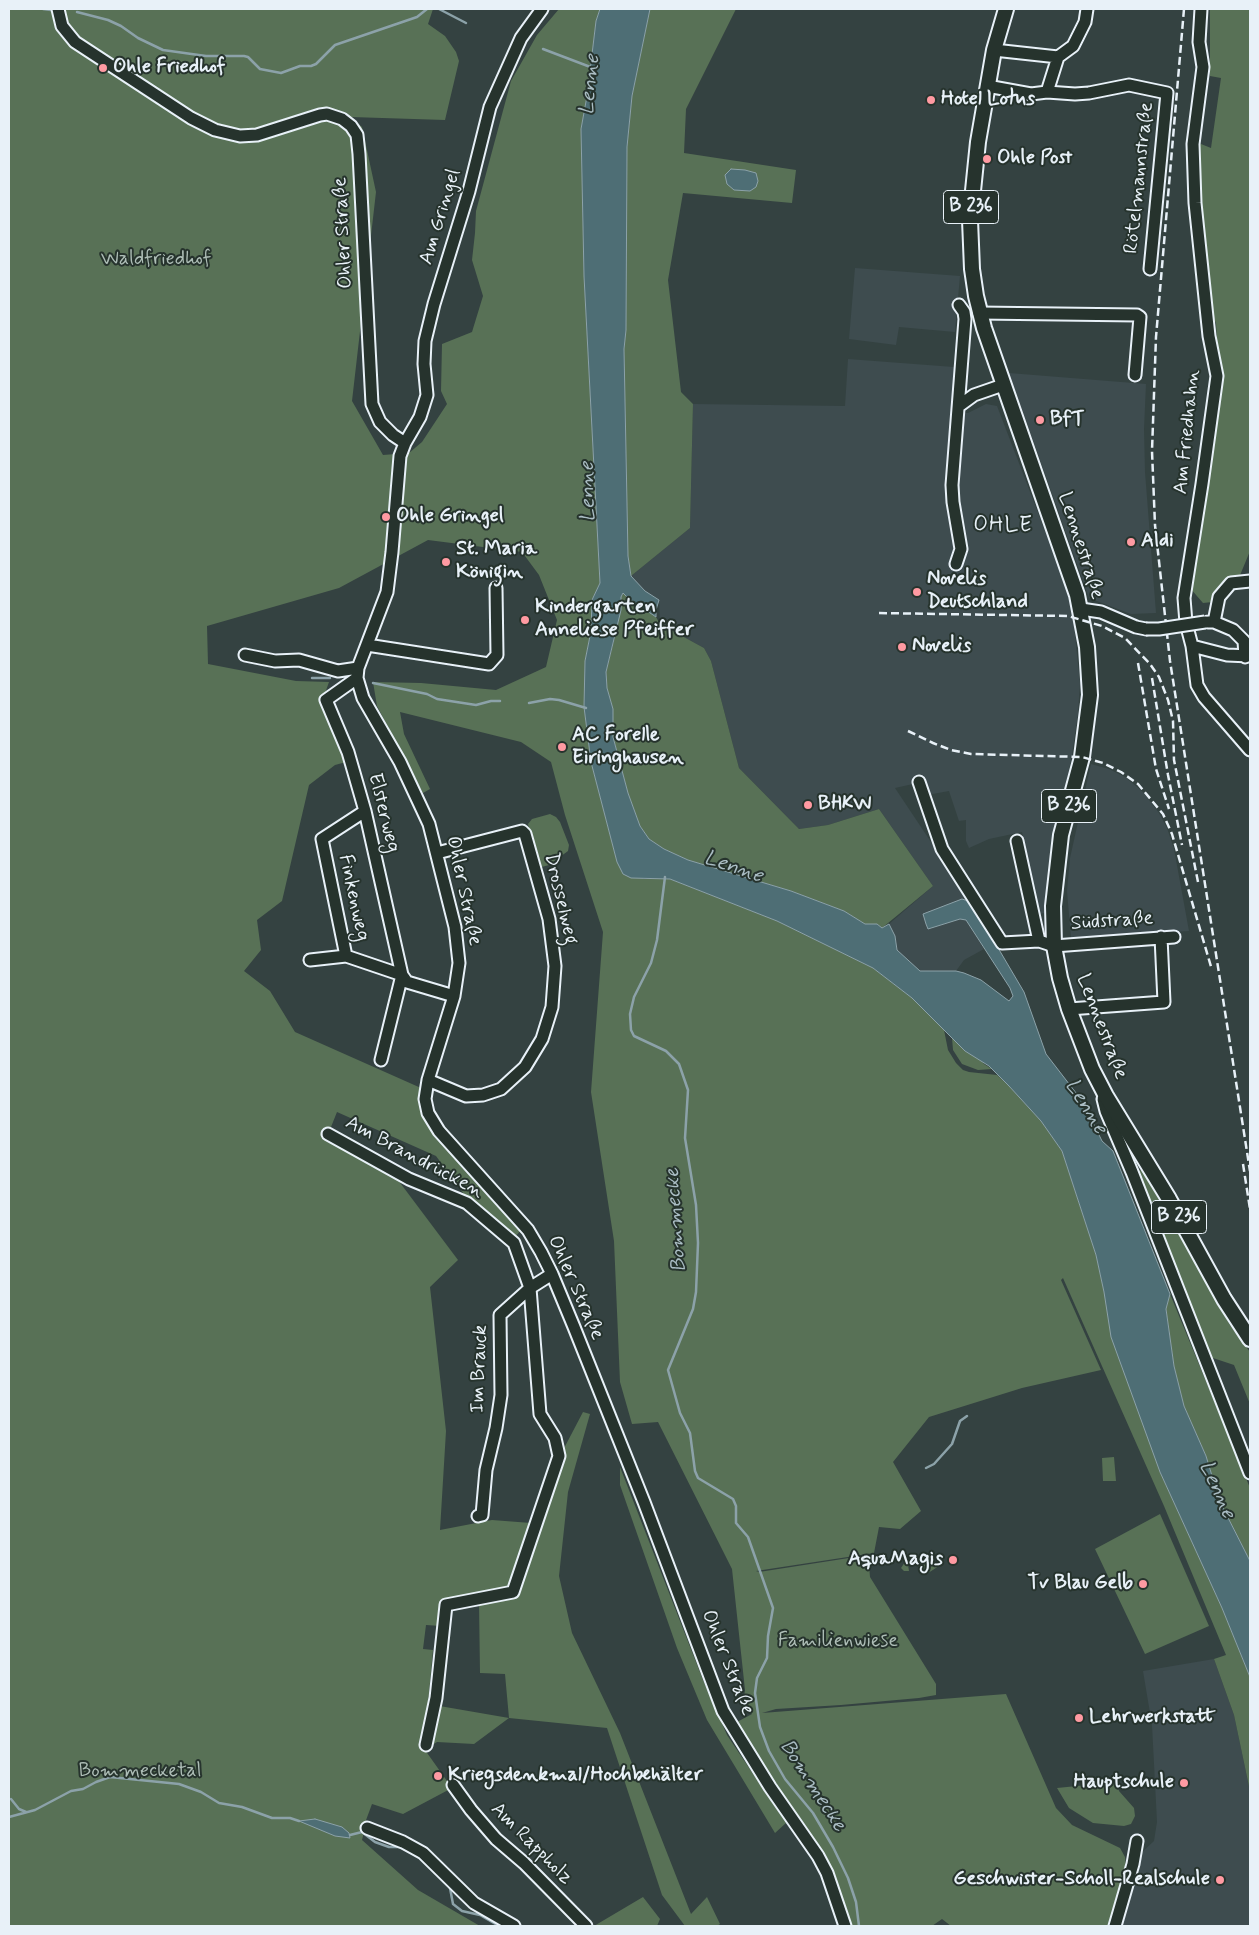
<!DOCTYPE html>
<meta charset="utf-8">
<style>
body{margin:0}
#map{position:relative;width:1259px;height:1935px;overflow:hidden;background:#344241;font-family:Mynerve,sans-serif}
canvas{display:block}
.frame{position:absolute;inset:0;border:10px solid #e8f1f8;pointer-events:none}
</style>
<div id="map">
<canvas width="1259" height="1935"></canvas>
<div class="frame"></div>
</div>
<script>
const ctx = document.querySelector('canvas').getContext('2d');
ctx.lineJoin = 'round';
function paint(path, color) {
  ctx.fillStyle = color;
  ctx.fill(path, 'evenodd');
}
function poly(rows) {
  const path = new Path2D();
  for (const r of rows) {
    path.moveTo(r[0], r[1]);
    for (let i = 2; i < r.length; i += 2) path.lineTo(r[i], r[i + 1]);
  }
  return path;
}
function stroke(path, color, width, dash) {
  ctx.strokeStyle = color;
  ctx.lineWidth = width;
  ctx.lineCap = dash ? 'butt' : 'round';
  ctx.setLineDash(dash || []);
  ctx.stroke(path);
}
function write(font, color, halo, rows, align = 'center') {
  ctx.font = font + ' Mynerve,sans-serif';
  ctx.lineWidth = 4;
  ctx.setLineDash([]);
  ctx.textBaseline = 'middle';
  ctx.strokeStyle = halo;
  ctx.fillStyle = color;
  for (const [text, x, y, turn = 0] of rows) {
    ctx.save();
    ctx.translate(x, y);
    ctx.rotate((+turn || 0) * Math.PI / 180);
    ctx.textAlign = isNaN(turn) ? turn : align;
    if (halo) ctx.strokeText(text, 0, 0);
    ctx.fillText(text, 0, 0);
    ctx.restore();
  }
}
const built = poly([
 [855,268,960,276,955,332,899,327,896,345,849,339],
 [848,359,954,367,953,412,968,413,986,404,997,406,1067,588,1074,625,1080,683,1078,714,1071,761,1048,866,1044,913,1040,914,1022,832,989,839,969,848,966,841,966,820,959,821,949,791,927,795,922,782,895,788,971,902,923,914,929,929,960,919,966,920,984,949,964,960,956,971,920,971,897,950,896,940,889,924,933,886,879,809,828,825,799,829,739,768,711,661,704,648,660,624,659,600,645,591,631,576,690,528,693,404,845,406],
 [1009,373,1146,384,1144,429,1145,472,1156,613,1131,614,1089,598],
 [1091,764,1109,769,1125,777,1143,792,1159,813,1167,828,1174,849,1189,931,1071,938,1067,891,1070,858],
 [1214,1659,1234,1715,1250,1791,1250,1926,1111,1926,1126,1867,1154,1841,1157,1822,1152,1725,1143,1671]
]);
const green = poly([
 [9,9,433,9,428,24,445,36,456,52,459,61,445,120,351,117,362,127,376,192,352,401,383,455,409,453,422,442,447,404,441,391,442,344,472,332,483,296,472,260,475,233,476,211,511,81,537,35,559,9,600,9,596,21,587,96,581,129,584,276,600,583,592,600,591,631,585,661,584,707,591,762,617,862,644,879,657,878,670,879,777,921,873,968,912,998,944,1030,948,1050,956,1063,963,1070,969,1072,997,1075,1009,1086,1041,1121,1062,1151,1096,1255,1104,1292,1160,1472,1222,1608,1250,1677,1250,1791,1234,1715,1214,1659,1226,1655,1164,1506,1063,1278,1061,1280,1101,1370,1022,1388,929,1417,893,1462,921,1511,900,1529,879,1527,874,1553,756,1571,759,1572,868,1555,870,1577,936,1684,936,1695,919,1698,841,1705,776,1709,762,1713,1006,1694,1056,1808,1072,1825,1120,1848,1125,1857,1126,1867,1111,1926,951,1926,942,1919,932,1926,845,1926,827,1873,737,1722,752,1714,743,1706,745,1690,732,1569,658,1422,632,1424,620,1382,614,1241,591,1092,603,932,565,815,551,762,521,742,400,712,404,734,430,789,423,793,377,706,373,682,421,683,496,690,546,667,557,620,539,575,522,552,428,540,339,588,207,626,208,664,296,681,329,682,323,699,346,762,335,765,309,785,282,901,257,920,261,950,244,971,270,991,295,1032,421,1088,422,1101,522,1229,514,1238,469,1201,436,1156,337,1112,327,1137,395,1176,458,1260,430,1287,446,1431,440,1530,492,1520,531,1523,509,1589,441,1601,441,1626,426,1625,423,1649,433,1650,428,1704,509,1718,505,1674,480,1673,479,1602,513,1597,561,1454,583,1412,590,1414,568,1492,559,1576,572,1633,620,1733,691,1914,707,1897,720,1924,717,1926,685,1926,662,1895,607,1728,509,1718,474,1744,437,1742,425,1750,452,1788,403,1814,372,1804,362,1831,364,1832,362,1840,418,1890,480,1926,9,1926],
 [650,9,736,9,686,109,684,153,796,170,792,203,683,193,668,280,681,392,693,404,690,528,631,576,628,556,624,349,626,330,627,147,632,96],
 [1210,9,1250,9,1250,551,1236,585,1222,601,1203,603,1190,588,1192,565,1212,454,1219,374,1216,323,1209,309,1204,259,1196,142,1211,148,1221,78,1210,76],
 [624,593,628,598,656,617,660,624,704,648,711,661,739,768,799,829,828,825,879,809,933,886,882,928,877,924,865,924,844,911,791,891,688,860,664,849,649,839,640,826,628,793,613,737,613,709,607,688,606,672,616,632,621,597],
 [550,814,556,817,560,822,569,845,568,851,549,865,538,868,528,824,532,819],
 [952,1038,965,1051,981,1060,984,1064,992,1069,978,1070,962,1064,953,1050],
 [1142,1170,1230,1325,1250,1352,1250,1404,1234,1365,1204,1355,1134,1172],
 [1170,1294,1250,1488,1250,1561,1220,1502,1206,1456,1184,1406,1174,1366,1166,1309],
 [1114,1457,1116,1481,1103,1481,1102,1458],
 [620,1467,703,1680,727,1735,786,1823,775,1833,707,1720,677,1648,620,1485],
 [1160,1514,1209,1626,1145,1654,1095,1549],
 [925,1560,939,1566,925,1575,919,1570,918,1564,908,1565,909,1571,904,1571,901,1568,905,1562],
 [1117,1782,1119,1791,1134,1808,1135,1816,1131,1824,1124,1826,1093,1823,1069,1808,1057,1788],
 [643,1897,660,1919,657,1926,594,1926]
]);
const water = poly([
 [600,9,650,9,632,96,627,147,626,330,624,349,628,556,631,576,645,591,659,600,656,610,656,617,628,598,623,593,621,597,621,610,606,672,607,688,613,709,613,737,628,793,640,826,649,839,664,849,688,860,791,891,844,911,865,924,877,924,882,928,889,924,895,936,897,950,920,971,956,971,964,973,981,980,1009,1001,1013,996,1010,988,966,920,960,919,928,929,926,924,923,914,962,899,971,902,1024,992,1046,1054,1083,1102,1102,1141,1113,1151,1170,1294,1166,1309,1174,1366,1184,1406,1206,1456,1220,1502,1250,1561,1250,1677,1222,1608,1160,1472,1111,1337,1104,1292,1096,1255,1062,1151,1041,1121,1009,1086,989,1066,965,1051,912,998,873,968,777,921,670,879,631,878,623,874,617,862,591,762,584,707,585,661,591,631,592,600,600,583,584,276,581,129,587,96,596,21,600,9],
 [731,169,745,170,756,173,758,181,756,187,750,191,734,190,727,184,725,175,731,169],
 [315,1819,342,1827,349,1833,350,1838,335,1836,299,1821,315,1819]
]);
const stream = poly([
 [43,9,51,10],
 [439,9,466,23],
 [77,12,108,20,121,26,138,38,163,50,206,56,244,56,248,57,260,69,281,73,300,66,311,66,316,64,335,45,417,17,427,9],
 [543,49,593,68],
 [312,678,330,678],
 [373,683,427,694,437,699,476,705,491,701,500,701],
 [529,703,550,699,559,700,586,708],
 [665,877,657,940,651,963,634,997,630,1014,631,1030,634,1036,666,1051,679,1064,688,1090,685,1138,696,1205,698,1243,696,1292,693,1309,668,1370,680,1413,690,1433,695,1471,698,1478,733,1499,736,1506,736,1523,748,1537,773,1608,768,1636,767,1658,757,1678,755,1693,760,1727,769,1751,785,1779,813,1813,833,1847,848,1878,856,1902,859,1926],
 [926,1468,934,1464,952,1444,960,1421,967,1416],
 [11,1799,19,1809,26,1812],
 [9,1817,35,1810,71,1791,83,1789,96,1782,110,1777,179,1784,201,1792,219,1803,242,1807,272,1818,290,1818,299,1821],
 [350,1835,362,1832,375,1842,389,1847,402,1847],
 [450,1888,453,1904,462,1911,480,1915,499,1926]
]);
const minor = poly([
 [58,9,62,26,75,42,191,118,215,130,240,136,257,135,320,115,327,114,342,119,351,126,357,135,359,154,372,404,380,422,393,435,405,443],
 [542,9,521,38,490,107,469,191,434,304,425,341,424,364,427,395,420,417,405,443,400,456,392,552,387,592,358,668,357,678,363,698,400,762,429,824,455,927,459,963,454,996,428,1080,425,1099,428,1113,439,1131,528,1230,541,1252,552,1274,574,1327,644,1502,723,1711,770,1787,818,1856,827,1873,845,1926],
 [1201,9,1199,42,1203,67,1193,144,1195,203,1209,336,1217,376,1202,484,1184,598,1186,623,1192,646,1197,685,1204,697,1250,750],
 [994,50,1058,57],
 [987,86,1031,94,1047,92,1075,94,1089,93,1129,85,1167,93,1150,269],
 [1047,92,1058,57,1073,46,1085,22,1087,9],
 [979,313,1137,315,1140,317,1135,375],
 [959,406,974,395,1003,385],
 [956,564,961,549,953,502,952,485,965,319,964,312,959,305],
 [1081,609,1101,612,1136,627,1146,629],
 [1208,622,1214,622,1233,630,1244,641,1245,657],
 [1214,622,1219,597,1231,583,1250,581],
 [367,645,489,664,497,655,496,588],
 [1192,646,1227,655,1250,656],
 [245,655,275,661,299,660,338,671,358,668],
 [357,678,326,700,348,752,365,811,402,975,381,1060],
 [919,782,942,849,1002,943,1039,941,1054,946,1174,937],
 [1017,841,1039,941],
 [346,956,322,839,365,811],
 [310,960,346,956,402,975,407,982,454,996],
 [1069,1009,1164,1002,1161,937],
 [428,1080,466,1096,483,1095,501,1089,525,1067,542,1039,552,1007,555,966,549,919,525,834,522,831,437,853],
 [1106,1096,1103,1099,1106,1111,1132,1172,1250,1473],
 [328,1134,409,1179,467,1203,514,1243,530,1288,540,1414,555,1438,559,1456,513,1592,446,1605,436,1698,426,1745],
 [478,1516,482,1515,486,1470,496,1428,501,1395,500,1315,530,1288,552,1274],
 [453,1785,471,1810,496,1839,524,1863,586,1926],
 [367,1828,403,1842,423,1853,474,1903,514,1926],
 [1115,1926,1133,1864,1137,1841]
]);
const major = poly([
 [1006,9,994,50,978,142,970,220,972,269,976,296,984,328,1077,595,1087,647,1090,695,1082,757,1061,835,1053,906,1054,946,1060,978,1069,1009,1092,1069,1106,1096,1169,1199,1224,1299,1250,1339]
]);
const rail = poly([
 [1184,9,1156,337,1152,451,1155,525,1170,661,1250,1171],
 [879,613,1068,616,1102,626,1125,638,1150,664,1159,677,1168,700,1173,721,1174,760,1198,882],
 [1138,663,1156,769,1169,809],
 [1152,678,1168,775,1182,845],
 [908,731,933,743,951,750,971,754,1082,757,1103,763,1121,772,1138,784,1163,814,1172,834,1212,970],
 [1243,1164,1250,1209]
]);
const minorBridge = poly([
 [1146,629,1159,629,1205,622]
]);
const markers = [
 [103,68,5,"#ff9aa2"],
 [931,100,5,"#ff9aa2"],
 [987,159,5,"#ff9aa2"],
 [1040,420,5,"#ff9aa2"],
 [386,517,5,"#ff9aa2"],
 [1131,542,5,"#ff9aa2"],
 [446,562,5,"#ff9aa2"],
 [917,592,5,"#ff9aa2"],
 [525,620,5,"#ff9aa2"],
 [902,647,5,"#ff9aa2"],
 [562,747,5,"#ff9aa2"],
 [808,805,5,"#ff9aa2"],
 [953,1560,5,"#ff9aa2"],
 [1143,1584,5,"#ff9aa2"],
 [1079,1718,5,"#ff9aa2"],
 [438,1776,5,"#ff9aa2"],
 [1184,1783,5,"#ff9aa2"],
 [1220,1880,5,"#ff9aa2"]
];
const shields = [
 [971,207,55],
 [1069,806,55],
 [1179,1217,55]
];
const shieldNames = [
 ["B 236",971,207],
 ["B 236",1069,806],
 ["B 236",1179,1217]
];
const poiNames = [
 ["Ohle Friedhof",113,68],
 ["Hotel Lotus",941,100],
 ["Ohle Post",997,159],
 ["BfT",1050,420],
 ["Ohle Gringel",396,517],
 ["Aldi",1141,542],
 ["St. Maria",456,550],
 ["Königin",456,573],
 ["Novelis",927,580],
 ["Deutschland",927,603],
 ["Kindergarten",535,608],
 ["Anneliese Pfeiffer",535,631],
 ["Novelis",912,647],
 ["AC Forelle",572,736],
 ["Eiringhausen",572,759],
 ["BHKW",818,805],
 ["AquaMagis",943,1560,"right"],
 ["Tv Blau Gelb",1133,1584,"right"],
 ["Lehrwerkstatt",1089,1718],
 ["Kriegsdenkmal/Hochbehälter",448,1776],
 ["Hauptschule",1174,1783,"right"],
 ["Geschwister-Scholl-Realschule",1210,1880,"right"]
];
const streetNames = [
 ["Rötelmannstraße",1140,178,-84],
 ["Am Gringel",441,217,-73],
 ["Ohler Straße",344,233,-93],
 ["Am Friedhahn",1188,432,-84],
 ["Lennestraße",1080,546,72],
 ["Elsterweg",383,813,76],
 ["Ohler Straße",463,891,78],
 ["Finkenweg",353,898,78],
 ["Drosselweg",560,899,77],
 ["Südstraße",1112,922,-4],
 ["Lennestraße",1101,1027,69],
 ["Am Brandrücken",414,1158,28],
 ["Ohler Straße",575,1288,66],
 ["Im Brauck",480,1369,-88],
 ["Ohler Straße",727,1663,68],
 ["Am Rappholz",531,1844,45]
];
const parkNames = [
 ["Waldfriedhof",156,260],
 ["Familienwiese",838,1642],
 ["Bommecketal",140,1772]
];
const waterNames = [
 ["Lenne",591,85,-84],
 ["Lenne",589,492,-91],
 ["Lenne",733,868,19],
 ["Lenne",1085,1107,58],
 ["Bommecke",677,1220,-94],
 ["Lenne",1216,1490,66],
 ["Bommecke",812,1786,57]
];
const quarterNames = [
 ["OHLE",1003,526]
];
paint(built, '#3e4c4f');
paint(green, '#587156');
paint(water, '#4e6e75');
stroke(water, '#8ca2a9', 1);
stroke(stream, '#8ca2a9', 2.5);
stroke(minor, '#e8f1f8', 15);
stroke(major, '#e8f1f8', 18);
stroke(minor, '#26332d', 11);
stroke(major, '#26332d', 14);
stroke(rail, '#e8f1f8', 2.5, [8, 4]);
stroke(minorBridge, '#e8f1f8', 15, []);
stroke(minorBridge, '#26332d', 11);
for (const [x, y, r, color] of markers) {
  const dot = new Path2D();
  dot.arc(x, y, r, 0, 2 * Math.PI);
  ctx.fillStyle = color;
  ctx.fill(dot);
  stroke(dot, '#26332d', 2);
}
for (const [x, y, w] of shields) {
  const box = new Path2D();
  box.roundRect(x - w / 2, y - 16.5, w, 33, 4);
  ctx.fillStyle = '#26332d';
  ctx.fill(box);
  stroke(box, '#e8f1f8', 1);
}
write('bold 19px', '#e8f1f8', null, shieldNames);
write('bold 20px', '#e8f1f8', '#26332d', poiNames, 'left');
write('20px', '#e8f1f8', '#26332d', streetNames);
write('20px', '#aebeb7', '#26332d', parkNames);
write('italic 21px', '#aabdc4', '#26332d', waterNames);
ctx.letterSpacing = '1px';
write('22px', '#e8f1f8', '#26332d', quarterNames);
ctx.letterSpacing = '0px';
</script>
